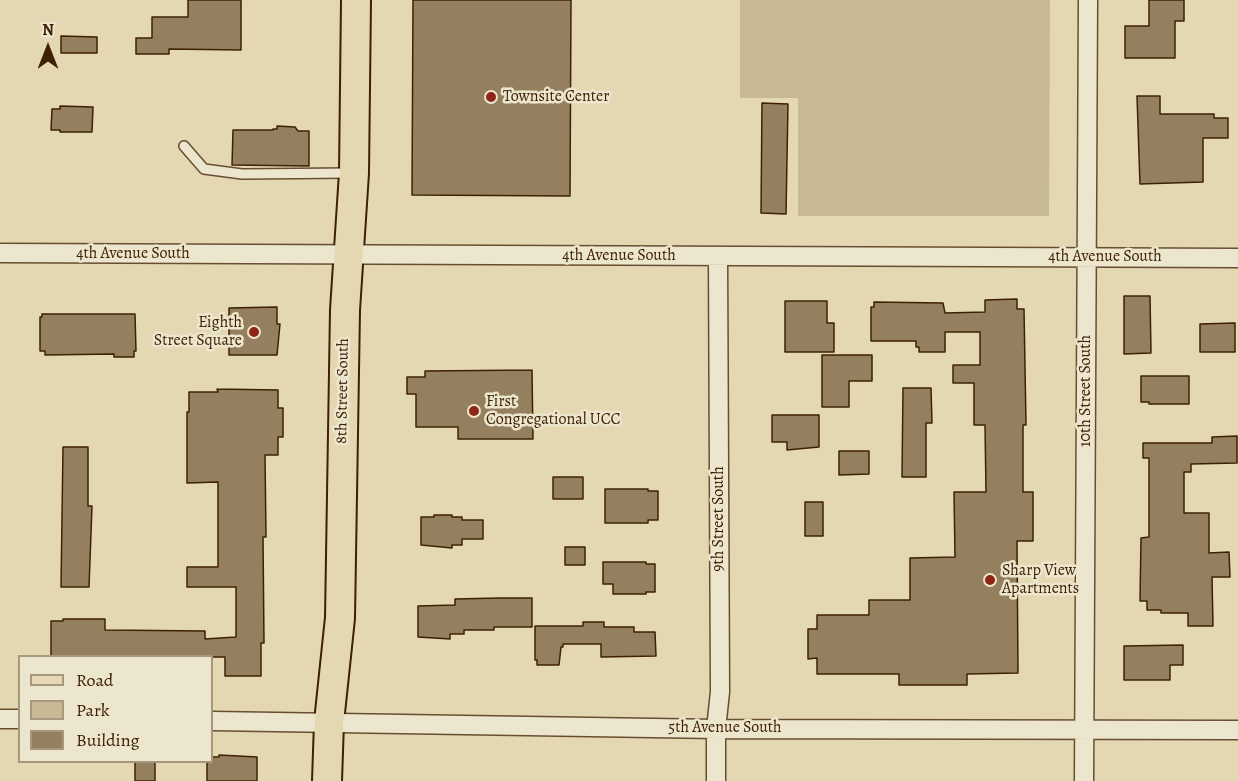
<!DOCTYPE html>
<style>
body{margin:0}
#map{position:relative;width:1238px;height:781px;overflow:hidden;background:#e4d8b3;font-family:Alegreya,serif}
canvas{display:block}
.legend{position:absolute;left:18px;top:655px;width:195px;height:108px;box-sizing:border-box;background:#ede6ce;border:2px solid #a7977e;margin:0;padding:8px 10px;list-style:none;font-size:18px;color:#3e2005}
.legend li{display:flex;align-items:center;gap:12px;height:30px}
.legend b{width:30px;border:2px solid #a7977e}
.north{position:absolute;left:18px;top:18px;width:60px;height:60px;-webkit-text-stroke:4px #ede6ce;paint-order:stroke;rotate:0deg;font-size:16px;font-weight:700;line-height:24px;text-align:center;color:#3e2005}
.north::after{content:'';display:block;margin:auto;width:21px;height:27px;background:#3e2005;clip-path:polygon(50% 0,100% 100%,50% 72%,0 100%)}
</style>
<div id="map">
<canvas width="1238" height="781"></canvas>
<ul class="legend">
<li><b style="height:8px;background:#e4d8b3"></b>Road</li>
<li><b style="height:16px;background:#c8b995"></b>Park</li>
<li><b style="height:16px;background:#94805f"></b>Building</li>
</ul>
<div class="north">N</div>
</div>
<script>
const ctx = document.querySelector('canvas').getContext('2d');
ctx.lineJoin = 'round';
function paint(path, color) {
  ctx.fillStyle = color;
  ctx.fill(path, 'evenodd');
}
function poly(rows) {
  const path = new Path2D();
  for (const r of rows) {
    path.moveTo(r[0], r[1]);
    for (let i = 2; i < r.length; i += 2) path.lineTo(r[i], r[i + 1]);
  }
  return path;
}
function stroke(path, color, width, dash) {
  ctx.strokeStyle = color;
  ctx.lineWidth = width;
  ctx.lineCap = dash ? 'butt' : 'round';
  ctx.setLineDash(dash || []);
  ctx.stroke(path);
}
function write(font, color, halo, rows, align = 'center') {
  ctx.font = font + ' Alegreya,serif';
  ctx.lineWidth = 5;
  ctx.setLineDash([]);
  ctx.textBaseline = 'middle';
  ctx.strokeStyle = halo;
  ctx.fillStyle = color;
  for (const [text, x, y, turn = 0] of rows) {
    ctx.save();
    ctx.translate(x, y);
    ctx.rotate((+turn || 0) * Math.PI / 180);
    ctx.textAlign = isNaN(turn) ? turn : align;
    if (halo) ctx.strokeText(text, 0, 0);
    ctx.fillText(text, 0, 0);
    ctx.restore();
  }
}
const green = poly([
 [740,0,1050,0,1049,216,798,216,798,98,740,98]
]);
const building = poly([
 [188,0,241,0,241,50,169,49,169,54,136,54,136,38,152,38,152,17,188,17,188,0],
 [413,0,571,0,570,196,412,195,413,0],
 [1149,0,1184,0,1184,21,1175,21,1175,58,1125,58,1125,26,1149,26,1149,0],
 [61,36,97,37,97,53,61,53,61,36],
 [1137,96,1160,96,1160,114,1214,114,1214,118,1228,118,1228,138,1203,138,1203,182,1140,184,1137,96],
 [762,103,788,104,786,214,761,213,762,103],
 [60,106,93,107,92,132,60,132,60,130,51,130,52,109,60,109,60,106],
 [277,126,295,127,298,131,309,131,309,166,232,165,233,130,273,130,273,129,277,129,277,126],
 [1124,296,1150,296,1151,353,1124,354,1124,296],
 [1017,299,1017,309,1024,309,1026,425,1023,425,1023,492,1033,492,1033,541,1017,541,1018,673,967,674,967,685,899,685,899,674,817,674,817,658,808,659,808,629,817,629,817,615,869,615,869,600,910,600,910,558,955,557,954,492,986,492,985,425,974,425,974,383,953,383,953,365,980,365,980,332,945,332,945,352,919,352,919,347,916,347,916,341,871,341,871,307,874,307,874,302,943,303,945,313,985,312,985,300,1017,299],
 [785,301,827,301,827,323,834,323,834,352,785,352,785,301],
 [277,307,277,324,280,324,277,355,229,355,229,308,277,307],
 [42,314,135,314,136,351,134,351,134,357,114,357,114,354,45,355,45,351,40,351,40,317,42,317,42,314],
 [1235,323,1235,352,1200,352,1200,324,1235,323],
 [822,355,872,355,872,381,849,381,849,407,822,407,822,355],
 [532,370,533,439,458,439,458,427,416,427,416,394,407,394,407,377,425,377,425,371,532,370],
 [1141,376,1189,376,1189,404,1149,404,1149,402,1141,402,1141,376],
 [903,388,931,388,932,423,926,423,926,477,902,477,903,388],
 [217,389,278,390,278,408,283,408,283,437,278,437,278,455,265,455,266,537,263,537,264,643,261,643,261,676,225,676,225,657,51,657,51,621,63,621,63,619,105,619,105,630,205,631,205,639,236,637,236,587,187,587,187,567,218,567,218,482,187,483,187,412,189,412,189,392,218,392,217,389],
 [772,415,819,415,819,447,787,450,787,442,772,442,772,415],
 [1237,436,1237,463,1191,464,1191,472,1184,472,1184,513,1209,513,1209,553,1229,552,1230,577,1212,577,1213,626,1188,626,1188,613,1161,613,1161,610,1147,610,1147,601,1140,601,1141,538,1149,537,1149,458,1143,458,1143,443,1212,443,1212,437,1237,436],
 [63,447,88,447,88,506,92,506,89,587,61,587,63,447],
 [839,451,869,451,869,474,839,475,839,451],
 [553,477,583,477,583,499,553,499,553,477],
 [605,489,648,489,648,491,658,491,658,520,648,520,648,523,605,523,605,489],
 [805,502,823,502,823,536,805,536,805,502],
 [434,515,452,515,452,517,462,517,462,520,483,520,483,539,462,539,462,545,452,545,452,548,421,545,421,517,434,517,434,515],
 [565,547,585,547,585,565,565,565,565,547],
 [603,562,646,562,646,564,655,564,655,592,646,592,646,594,613,594,613,584,603,584,603,562],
 [500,598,532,598,532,627,494,627,494,630,464,630,464,634,450,634,450,639,418,637,418,606,455,605,455,599,500,598],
 [583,622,604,622,604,627,634,627,634,632,655,632,656,656,601,657,601,644,563,644,563,647,561,647,559,665,537,665,537,660,535,660,535,626,583,626,583,622],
 [1183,645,1183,665,1170,665,1170,680,1124,680,1124,646,1183,645],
 [219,755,257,757,257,781,207,781,207,762,212,762,212,757,219,757,219,755],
 [135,762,155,762,155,781,135,781,135,762]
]);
const lane = poly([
 [184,146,204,169,242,174,350,173]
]);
const street = poly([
 [0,253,1238,258],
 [0,719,20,719],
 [212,721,716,729,1238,730],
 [716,781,716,729,720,692,718,256],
 [1084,781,1088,0]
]);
const primary = poly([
 [327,781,329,722,340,618,345,310,354,173,356,0]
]);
const markers = [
 [491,97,6,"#8f2418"],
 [254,332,6,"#8f2418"],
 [474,411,6,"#8f2418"],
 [990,580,6,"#8f2418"]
];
const poiNames = [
 ["Townsite Center",503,97],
 ["Eighth",242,323,"right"],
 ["Street Square",242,341,"right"],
 ["First",486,402],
 ["Congregational UCC",486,420],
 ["Sharp View",1002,571],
 ["Apartments",1002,589]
];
const streetNames = [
 ["4th Avenue South",133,254],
 ["4th Avenue South",619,256],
 ["4th Avenue South",1105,257],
 ["8th Street South",343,391,-89],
 ["10th Street South",1086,391,-90],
 ["9th Street South",719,519,-90],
 ["5th Avenue South",725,728]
];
paint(green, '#c8b995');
paint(building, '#94805f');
stroke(building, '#3e2005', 1.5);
stroke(lane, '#684e30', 12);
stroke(street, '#684e30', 21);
stroke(primary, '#3e2005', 32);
stroke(lane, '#ede6ce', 9);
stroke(street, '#ede6ce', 18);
stroke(primary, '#e4d8b3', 28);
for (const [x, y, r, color] of markers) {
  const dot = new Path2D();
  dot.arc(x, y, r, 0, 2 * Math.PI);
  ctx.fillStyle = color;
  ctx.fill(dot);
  stroke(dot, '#ede6ce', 2);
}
write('16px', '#3e2005', '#ede6ce', poiNames, 'left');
write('16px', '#3e2005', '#ede6ce', streetNames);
</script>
